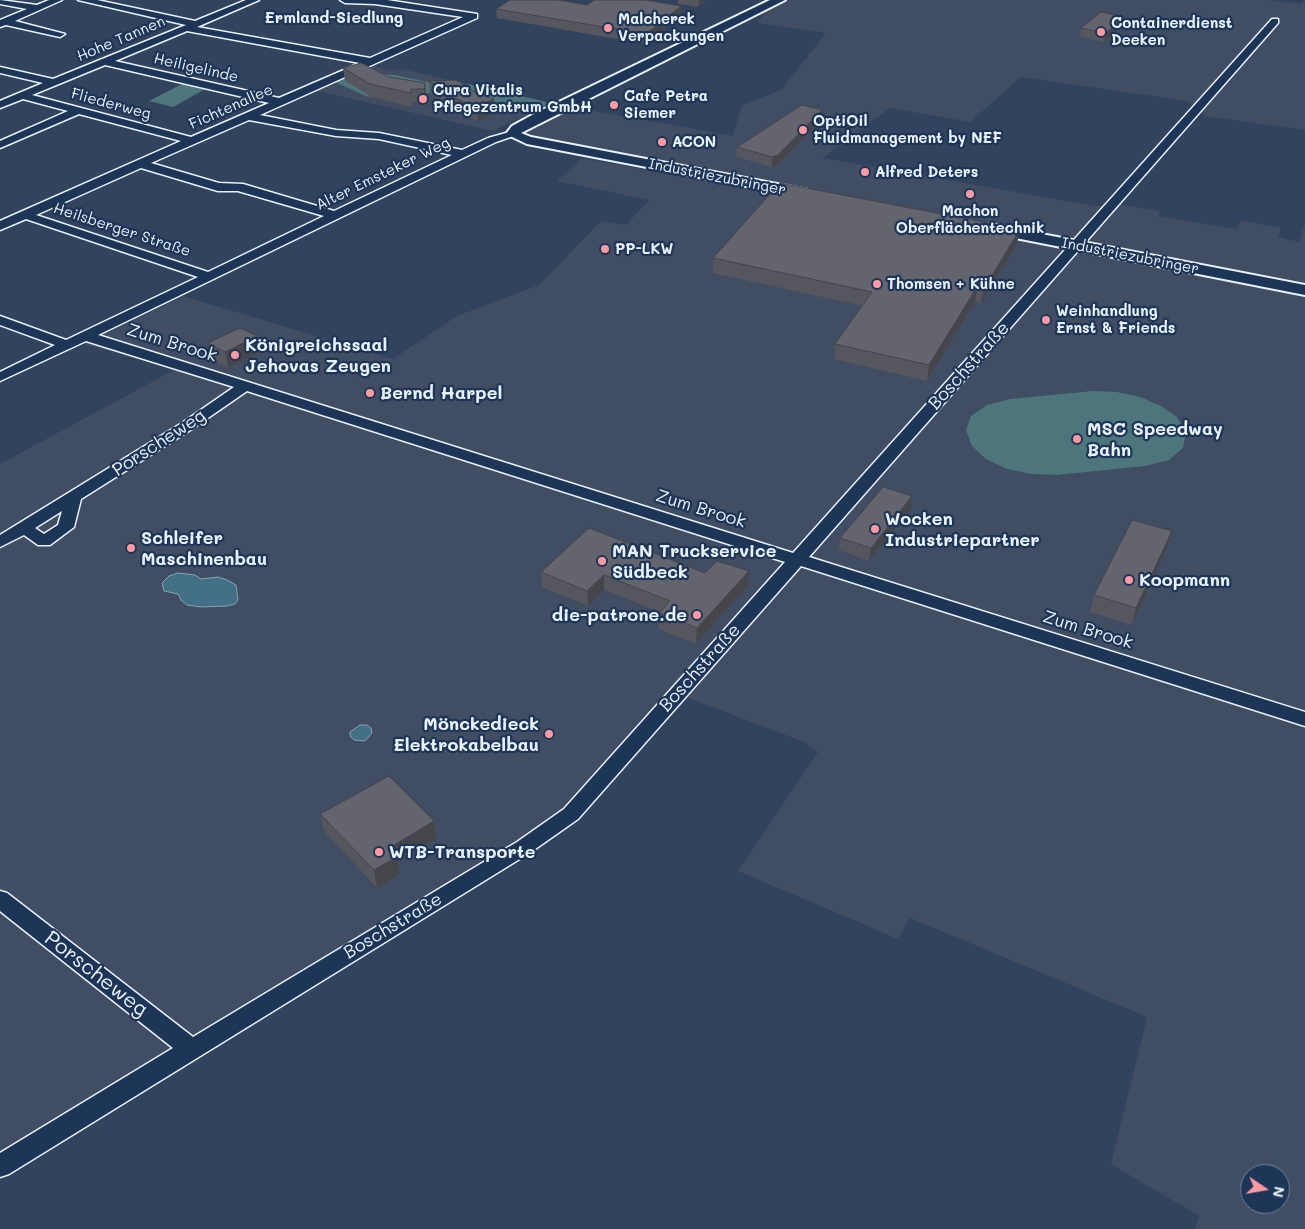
<!DOCTYPE html>
<meta charset="utf-8">
<style>
body{margin:0}
#map{position:relative;width:1305px;height:1229px;overflow:hidden;background:#32435e;font-family:Mali,sans-serif}
canvas{display:block}
.north{position:absolute;left:1240px;top:1164px;width:50px;height:50px;box-sizing:border-box;background:#1d3557;border:1px solid #6e8097;border-radius:50%;rotate:102deg;font-size:14px;font-weight:700;line-height:20px;text-align:center;color:#e8f1f8}
.north::after{content:'';display:block;margin:auto;width:18px;height:22px;background:#ff9aa2;clip-path:polygon(50% 0,100% 100%,50% 72%,0 100%)}
</style>
<div id="map">
<canvas width="1305" height="1229"></canvas>
<div class="north">N</div>
</div>
<script>
const ctx = document.querySelector('canvas').getContext('2d');
ctx.lineJoin = 'round';
function paint(path, color) {
  ctx.fillStyle = color;
  ctx.fill(path, 'evenodd');
}
function poly(rows) {
  const path = new Path2D();
  for (const r of rows) {
    path.moveTo(r[0], r[1]);
    for (let i = 2; i < r.length; i += 2) path.lineTo(r[i], r[i + 1]);
  }
  return path;
}
function stroke(path, color, width, dash) {
  ctx.strokeStyle = color;
  ctx.lineWidth = width;
  ctx.lineCap = dash ? 'butt' : 'round';
  ctx.setLineDash(dash || []);
  ctx.stroke(path);
}
function write(font, color, halo, rows, align = 'center') {
  ctx.font = font + ' Mali,sans-serif';
  ctx.lineWidth = 4.5;
  ctx.setLineDash([]);
  ctx.textBaseline = 'middle';
  ctx.strokeStyle = halo;
  ctx.fillStyle = color;
  for (const [text, x, y, turn = 0] of rows) {
    ctx.save();
    ctx.translate(x, y);
    ctx.rotate((+turn || 0) * Math.PI / 180);
    ctx.textAlign = isNaN(turn) ? turn : align;
    if (halo) ctx.strokeText(text, 0, 0);
    ctx.fillText(text, 0, 0);
    ctx.restore();
  }
}
const built = poly([
 [785,0,1267,0,1300,4,1305,0,1305,130,1205,116,1188,101,1021,77,970,122,890,108,823,158,1095,206,1118,204,1160,211,1158,216,1236,229,1241,220,1281,228,1278,237,1299,242,1305,221,1305,1229,1195,1229,1199,1216,1111,1164,1147,1017,910,918,898,939,738,871,818,752,804,742,688,698,569,826,380,924,0,1152,0,464,176,369,84,344,183,296,393,359,457,316,539,285,601,221,626,225,649,200,557,181,582,158,752,189,760,183,530,138,521,133,523,128,568,106,733,136,742,105,781,90,826,33,757,23,771,6],
 [1250,1174,1280,1174,1280,1204,1250,1204],
 [369,65,389,70,402,69,551,103,493,131,313,90]
]);
const green = poly([
 [360,71,376,74,395,75,460,89,468,84,551,103,535,111,511,105,500,110,449,94,406,92,398,84,389,89,372,80,371,96,368,97,335,82],
 [184,83,207,88,173,107,149,101],
 [1093,391,1117,392,1140,397,1161,406,1177,417,1186,433,1183,448,1169,460,1145,466,1057,475,1032,474,1007,469,986,459,972,446,966,430,971,416,987,405,1010,399]
]);
const water = poly([
 [178,573,195,575,201,579,218,577,227,580,236,585,238,600,235,604,227,606,201,607,187,605,181,600,178,594,164,591,162,583,169,576,178,573],
 [360,725,367,725,371,728,372,733,365,741,354,740,350,736,350,732,360,725]
]);
const minor = poly([
 [0,0,37,5,49,0,62,0,15,21,65,34,60,37,6,25,0,27,0,20,27,9,0,4,0,0],
 [78,0,97,0,195,21,246,0,259,0,197,27,370,58,463,17,375,4,345,3,340,0,387,0,477,14,477,18,260,115,336,130,379,133,462,150,488,138,513,131,519,134,496,142,98,335,793,553,1272,19,1278,19,1278,23,809,557,1305,712,1305,726,801,566,578,819,531,852,9,1174,0,1177,0,1153,173,1048,0,911,0,891,7,893,193,1037,517,842,564,809,785,562,247,391,192,429,81,499,74,527,50,545,38,545,24,535,0,547,0,535,182,423,234,387,86,341,0,381,0,372,55,345,0,325,0,316,66,340,198,277,26,219,0,230,0,221,181,141,79,114,0,148,0,141,68,111,23,99,0,108,0,101,43,83,0,73,0,67,53,79,186,25,78,0],
 [187,31,360,63,279,98,115,61,187,31],
 [105,65,269,103,191,137,32,95,105,65],
 [249,120,336,136,379,139,452,155,334,211,243,184,219,183,151,163,249,120],
 [141,168,218,191,238,191,324,216,208,272,36,215,141,168],
 [62,511,58,525,44,534,35,528,62,511]
]);
const tertiary = poly([
 [770,0,785,0,521,133,531,137,803,189,808,190,810,193,808,196,803,197,527,144,506,134,512,126,534,114,770,0],
 [990,224,1305,285,1305,295,985,232,982,229,990,224]
]);
const wall = poly([
 [678,0,707,0,698,7,678,4],
 [587,5,681,6,681,15,646,44,497,18,496,9],
 [1125,17,1123,27,1104,42,1080,37,1081,28],
 [343,68,425,83,426,96,425,102,412,102,412,107,372,97,345,81],
 [429,81,495,113,478,121,455,112,430,94],
 [821,120,778,165,772,167,736,157,737,147],
 [1017,244,981,304,975,302,927,381,834,359,835,344,863,306,713,273,713,258],
 [208,343,259,352,228,368,211,359],
 [911,509,869,561,839,550,840,538],
 [1167,548,1132,625,1090,612,1094,595],
 [749,571,748,586,696,644,659,629,659,612,604,590,588,606,542,587,541,572,705,573],
 [320,814,436,839,398,861,400,874,377,888,324,831]
]);
const shadedWall = poly([
 [699,0,707,0,698,7],
 [681,6,681,15,646,44,646,34],
 [1125,17,1123,27,1104,42,1106,33],
 [425,83,426,96,425,102,424,89],
 [494,99,495,113,478,121,477,107],
 [822,110,821,120,778,165,772,167,772,157],
 [1020,229,1017,244,981,304,984,289],
 [977,287,975,302,927,381,929,365],
 [257,336,259,352,228,368,225,352],
 [912,496,911,509,869,561,871,548],
 [1172,531,1167,548,1132,625,1136,608],
 [749,571,748,586,696,644,697,628],
 [604,575,604,590,588,606,587,591],
 [434,821,436,839,398,861,400,874,377,888,374,870,389,848]
]);
const building = poly([
 [510,0,558,0,587,5,594,0,645,0,681,6,646,34,496,9,510,0],
 [1101,12,1125,17,1106,33,1081,28,1101,12],
 [361,63,389,77,425,83,424,89,411,89,411,93,370,84,343,68,361,63],
 [456,80,476,93,494,99,477,107,454,98,429,81,456,80],
 [802,105,822,110,778,155,772,157,737,147,802,105],
 [780,183,1020,229,984,289,977,287,929,365,835,344,872,292,713,258,780,183],
 [240,328,257,336,225,352,208,343,240,328],
 [883,487,912,496,871,548,840,538,883,487],
 [1132,520,1172,531,1136,608,1094,595,1132,520],
 [589,528,705,573,717,561,749,571,697,628,659,613,670,601,604,575,587,591,541,572,589,528],
 [389,776,434,821,389,848,397,857,374,870,320,814,389,776]
]);
const markers = [
 [608,28,5,"#ff9aa2"],
 [1101,32,5,"#ff9aa2"],
 [423,99,5,"#ff9aa2"],
 [614,105,5,"#ff9aa2"],
 [803,130,5,"#ff9aa2"],
 [662,142,5,"#ff9aa2"],
 [865,172,5,"#ff9aa2"],
 [970,194,5,"#ff9aa2"],
 [605,249,5,"#ff9aa2"],
 [877,284,5,"#ff9aa2"],
 [1046,320,5,"#ff9aa2"],
 [235,355,5,"#ff9aa2"],
 [370,393,5,"#ff9aa2"],
 [1077,439,5,"#ff9aa2"],
 [875,529,5,"#ff9aa2"],
 [131,548,5,"#ff9aa2"],
 [602,561,5,"#ff9aa2"],
 [1129,580,5,"#ff9aa2"],
 [697,615,5,"#ff9aa2"],
 [549,734,5,"#ff9aa2"],
 [379,852,5,"#ff9aa2"]
];
const farPoinames = [
 ["Malcherek",618,19],
 ["Verpackungen",618,36],
 ["Containerdienst",1111,23],
 ["Deeken",1111,40],
 ["Cura Vitalis",433,90],
 ["Pflegezentrum GmbH",433,107],
 ["Cafe Petra",624,96],
 ["Siemer",624,113],
 ["OptiOil",813,121],
 ["Fluidmanagement by NEF",813,138],
 ["ACON",672,142],
 ["Alfred Deters",875,172],
 ["Machon",970,211,"center"],
 ["Oberflächentechnik",970,228,"center"],
 ["PP-LKW",615,249],
 ["Thomsen + Kühne",887,284],
 ["Weinhandlung",1056,311],
 ["Ernst & Friends",1056,328]
];
const farStreetnames = [
 ["Hohe Tannen",121,39,-23],
 ["Heiligelinde",196,68,13],
 ["Fliederweg",111,104,15],
 ["Fichtenallee",231,107,-24],
 ["Alter Emsteker Weg",383,174,-26],
 ["Industriezubringer",717,177,11],
 ["Heilsberger Straße",122,230,18],
 ["Industriezubringer",1130,256,11]
];
const farNeighbourhoodnames = [
 ["Ermland-Siedlung",334,18]
];
const streetNames = [
 ["Zum Brook",172,343,17],
 ["Boschstraße",969,366,-48],
 ["Porscheweg",159,443,-33],
 ["Zum Brook",701,509,17],
 ["Zum Brook",1088,630,17],
 ["Boschstraße",700,668,-48],
 ["Boschstraße",393,926,-31]
];
const poiNames = [
 ["Königreichssaal",245,345],
 ["Jehovas Zeugen",245,366],
 ["Bernd Harpel",380,393],
 ["MSC Speedway",1087,429],
 ["Bahn",1087,450],
 ["Wocken",885,519],
 ["Industriepartner",885,540],
 ["Schleifer",141,538],
 ["Maschinenbau",141,559],
 ["MAN Truckservice",612,551],
 ["Südbeck",612,572],
 ["Koopmann",1139,580],
 ["die-patrone.de",687,615,"right"],
 ["Mönckedieck",539,724,"right"],
 ["Elektrokabelbau",539,745,"right"],
 ["WTB-Transporte",389,852]
];
const nearStreetnames = [
 ["Porscheweg",96,974,38]
];
paint(built, '#414d62');
paint(green, '#4c767b');
paint(water, '#436f87');
stroke(water, '#85a3b4', 1);
stroke(minor, '#e8f1f8', 3);
stroke(tertiary, '#e8f1f8', 4);
paint(minor, '#1d3557');
paint(tertiary, '#1d3557');
paint(wall, '#55565e');
paint(shadedWall, '#45464c');
paint(building, '#63646d');
stroke(building, '#45464c', 1);
for (const [x, y, r, color] of markers) {
  const dot = new Path2D();
  dot.arc(x, y, r, 0, 2 * Math.PI);
  ctx.fillStyle = color;
  ctx.fill(dot);
  stroke(dot, '#1d3557', 2);
}
write('bold 15px', '#e8f1f8', '#1d3557', farPoinames, 'left');
write('15px', '#e8f1f8', '#1d3557', farStreetnames);
write('bold 16px', '#e8f1f8', '#1d3557', farNeighbourhoodnames);
write('18px', '#e8f1f8', '#1d3557', streetNames);
write('bold 18px', '#e8f1f8', '#1d3557', poiNames, 'left');
write('21px', '#e8f1f8', '#1d3557', nearStreetnames);
</script>
